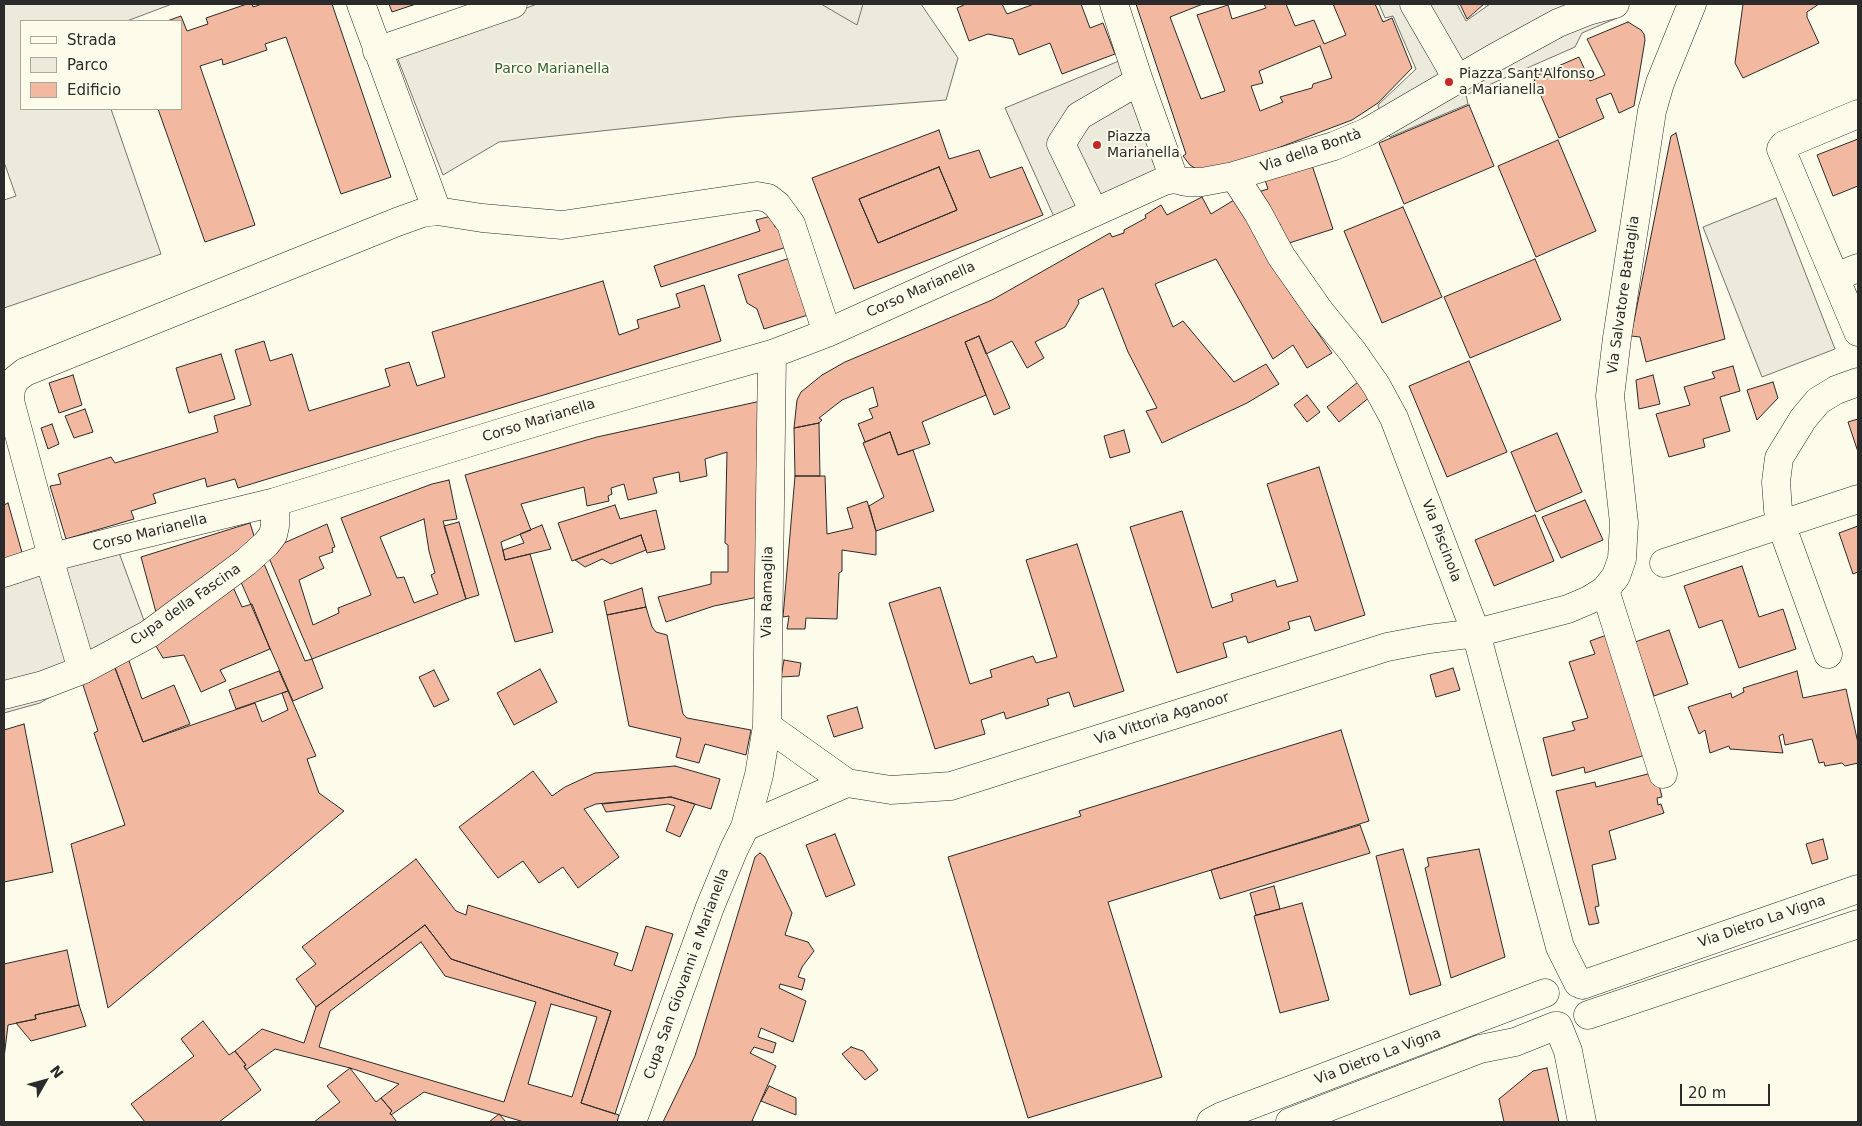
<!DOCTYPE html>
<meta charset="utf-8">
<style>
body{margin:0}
#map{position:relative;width:1862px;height:1126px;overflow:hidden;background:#fdfbea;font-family:"DejaVu Sans",sans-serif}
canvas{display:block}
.frame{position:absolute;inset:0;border:5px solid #2b2b2b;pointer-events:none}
.legend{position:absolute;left:20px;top:20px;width:162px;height:90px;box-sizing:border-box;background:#fdfbea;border:1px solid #a9a89e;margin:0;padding:6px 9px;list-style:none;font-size:15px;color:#2b2b2b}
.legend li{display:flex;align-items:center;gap:10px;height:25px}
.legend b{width:25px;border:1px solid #a9a89e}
.north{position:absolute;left:20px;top:1056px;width:50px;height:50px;-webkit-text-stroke:4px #fdfbea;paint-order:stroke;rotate:52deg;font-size:14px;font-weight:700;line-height:20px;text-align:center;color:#2b2b2b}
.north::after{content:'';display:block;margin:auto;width:18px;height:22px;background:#2b2b2b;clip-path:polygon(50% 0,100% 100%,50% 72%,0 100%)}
.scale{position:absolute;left:1680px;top:1084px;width:90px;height:22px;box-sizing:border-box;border:2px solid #2b2b2b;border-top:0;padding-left:6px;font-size:15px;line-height:18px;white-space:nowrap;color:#2b2b2b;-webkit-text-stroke:4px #fdfbea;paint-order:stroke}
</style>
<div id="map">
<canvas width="1862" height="1126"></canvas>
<div class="frame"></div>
<ul class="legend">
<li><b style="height:6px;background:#fdfbea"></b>Strada</li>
<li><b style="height:14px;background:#ecebdb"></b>Parco</li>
<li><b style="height:14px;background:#f2b8a0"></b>Edificio</li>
</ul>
<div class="north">N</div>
<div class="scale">20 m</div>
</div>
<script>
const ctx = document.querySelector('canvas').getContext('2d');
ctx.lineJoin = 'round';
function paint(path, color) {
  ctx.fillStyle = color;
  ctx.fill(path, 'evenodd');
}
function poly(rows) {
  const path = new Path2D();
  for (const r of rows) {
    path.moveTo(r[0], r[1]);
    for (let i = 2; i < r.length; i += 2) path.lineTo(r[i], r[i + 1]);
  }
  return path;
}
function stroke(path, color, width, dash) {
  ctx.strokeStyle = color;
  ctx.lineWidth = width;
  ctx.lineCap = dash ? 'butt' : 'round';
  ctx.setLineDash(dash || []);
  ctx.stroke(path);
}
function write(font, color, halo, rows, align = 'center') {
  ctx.font = font + ' "DejaVu Sans",sans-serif';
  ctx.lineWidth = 4;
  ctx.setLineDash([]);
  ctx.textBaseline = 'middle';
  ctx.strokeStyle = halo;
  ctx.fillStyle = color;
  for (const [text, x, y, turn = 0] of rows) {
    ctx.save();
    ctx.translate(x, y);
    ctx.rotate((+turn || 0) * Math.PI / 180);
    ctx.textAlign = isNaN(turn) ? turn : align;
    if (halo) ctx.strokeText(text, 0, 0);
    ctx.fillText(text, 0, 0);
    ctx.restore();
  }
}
const green = poly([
 [4,4,172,4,127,21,21,21,21,109,111,109,161,254,4,308,4,200,16,196,4,162,4,4],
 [537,4,921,4,958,58,946,100,731,117,499,142,443,175,397,57,537,4],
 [1776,198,1835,349,1762,377,1703,227,1776,198]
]);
const parking = poly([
 [821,4,863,4,857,25,821,4],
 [1379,4,1457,4,1466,21,1490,4,1612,4,1617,18,1582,33,1575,47,1466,95,1468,104,1390,137,1383,123,1378,105,1416,69,1393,16,1385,18,1379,4],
 [1131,56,1186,182,1145,199,1063,242,1059,228,1005,108,1131,56],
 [111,531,149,634,79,680,40,703,4,713,4,565,111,531]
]);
const building = poly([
 [247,4,252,4,253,7,262,4,332,4,391,177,341,194,286,37,265,44,267,50,223,65,222,59,200,66,255,225,205,242,158,109,181,109,181,21,167,21,181,16,187,31,208,24,206,18,247,4],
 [389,4,416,4,392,12,389,4],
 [964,4,1002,4,1007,14,1034,4,1081,4,1090,28,1103,23,1115,54,1062,74,1050,43,1019,55,1013,39,988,34,969,41,957,8,964,5,964,4],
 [1136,4,1203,4,1170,17,1201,99,1225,91,1197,15,1228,5,1232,19,1266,8,1264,4,1286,4,1295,26,1314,20,1324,44,1346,35,1333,4,1375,4,1383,22,1392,18,1412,68,1378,103,1352,120,1209,174,1201,172,1190,165,1183,156,1186,154,1136,4],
 [1320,46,1332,78,1313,84,1312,88,1280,97,1283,102,1260,111,1251,86,1263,83,1259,71,1320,46],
 [1460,4,1487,4,1485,5,1484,4,1467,19,1460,4],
 [1743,4,1819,4,1807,12,1807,17,1819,43,1743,78,1735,63,1743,4],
 [1628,22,1641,30,1644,34,1645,40,1634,106,1619,113,1611,93,1596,99,1604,118,1559,138,1533,77,1579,57,1590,81,1605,75,1587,39,1628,22],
 [1469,105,1494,166,1404,204,1379,143,1469,105],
 [939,130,949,159,979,150,990,178,1022,167,1043,215,854,289,812,178,939,130],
 [939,167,957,210,878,243,859,199,939,167],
 [1676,133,1725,339,1646,362,1640,337,1631,336,1671,136,1676,133],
 [1858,139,1858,186,1833,196,1817,155,1858,139],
 [1558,140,1596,231,1536,257,1498,166,1558,140],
 [1312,165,1333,229,1286,244,1280,224,1277,225,1258,192,1268,189,1265,180,1312,165],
 [939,167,957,210,878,243,859,199,939,167],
 [1202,197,1211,214,1234,200,1255,229,1290,293,1332,353,1307,368,1293,345,1273,359,1216,259,1155,284,1173,327,1183,321,1234,382,1266,364,1279,384,1247,403,1162,443,1146,411,1157,408,1128,352,1103,288,1078,300,1079,303,1065,327,1035,342,1044,358,1027,368,1012,341,986,354,979,336,965,342,986,395,922,422,930,444,898,455,890,432,865,442,858,424,873,418,869,409,878,406,873,387,842,400,819,418,822,420,819,423,794,428,797,400,801,392,822,375,845,362,992,300,1110,233,1112,237,1124,233,1124,230,1146,218,1145,215,1161,205,1167,215,1202,197],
 [1403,207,1442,297,1382,323,1344,231,1403,207],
 [771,216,775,227,781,225,790,246,661,287,654,266,760,231,756,220,771,216],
 [793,257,811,314,764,329,757,309,747,303,738,275,793,257],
 [1535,259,1561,320,1470,358,1444,297,1535,259],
 [603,281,619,335,639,328,637,320,680,307,676,294,704,285,721,341,238,488,235,479,207,487,205,478,153,494,156,503,131,511,134,519,66,539,50,486,61,484,58,474,111,457,115,463,218,432,214,416,251,405,235,350,264,341,270,361,292,354,309,411,390,386,385,369,409,362,417,386,445,377,432,332,603,281],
 [979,336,1010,408,994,415,965,342,979,336],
 [221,354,235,399,189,413,176,368,221,354],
 [1469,361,1507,452,1447,477,1409,386,1469,361],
 [1733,366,1740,391,1720,397,1730,431,1703,439,1705,447,1669,457,1656,414,1690,405,1684,387,1715,378,1712,372,1733,366],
 [73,375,82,405,59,413,49,383,73,375],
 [1653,375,1660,404,1639,409,1636,380,1653,375],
 [1358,382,1370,397,1339,422,1327,407,1358,382],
 [1773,382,1778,398,1757,420,1747,390,1773,382],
 [1307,395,1320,412,1307,422,1294,405,1307,395],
 [770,399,763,596,714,606,666,622,658,597,711,584,711,572,728,572,728,545,725,543,727,452,705,459,707,476,680,482,679,472,653,478,657,493,628,500,624,484,611,488,612,494,608,496,609,501,587,506,584,487,521,504,531,530,501,542,505,560,530,554,553,632,515,642,465,475,597,437,770,399],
 [85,409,93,432,74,438,65,416,85,409],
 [1858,419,1858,452,1848,422,1858,419],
 [819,423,820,476,795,476,794,428,819,423],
 [52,424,59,444,48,449,41,428,52,424],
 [1124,430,1130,452,1110,458,1104,436,1124,430],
 [890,432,898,455,913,450,934,511,876,531,869,506,884,497,863,443,890,432],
 [1557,433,1582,492,1536,512,1511,452,1557,433],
 [1319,467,1365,615,1315,631,1310,616,1288,622,1290,629,1248,643,1246,636,1223,643,1227,657,1177,673,1130,527,1182,511,1212,608,1233,601,1231,594,1275,580,1277,587,1298,581,1267,484,1319,467],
 [795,476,825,476,827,534,853,528,847,508,867,501,876,531,876,555,842,550,842,571,839,573,837,619,806,618,805,629,787,629,789,616,783,617,795,476],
 [449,480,457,519,443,521,466,599,312,659,266,551,327,524,335,547,332,548,333,552,319,557,324,568,299,580,313,625,339,613,338,608,371,595,341,518,432,484,449,480],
 [424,519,429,551,435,573,431,575,438,594,414,603,404,577,397,578,380,537,424,519],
 [1585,500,1603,540,1561,558,1542,517,1585,500],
 [8,503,23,556,4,562,4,505,8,503],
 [615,505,620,519,656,510,665,549,647,553,641,535,572,561,558,523,615,505],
 [1535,515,1554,561,1494,586,1475,540,1535,515],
 [459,522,479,595,466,599,444,526,459,522],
 [250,523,255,539,157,616,141,557,250,523],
 [542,525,551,549,505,560,503,550,524,543,520,534,542,525],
 [1858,526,1858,572,1853,574,1839,533,1858,526],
 [641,535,646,550,611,564,602,559,585,567,575,560,641,535],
 [1077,544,1124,691,1074,707,1069,692,1047,699,1049,705,1006,719,1004,712,981,720,985,734,935,749,889,603,940,587,970,684,992,677,990,670,1033,656,1036,663,1057,657,1026,560,1077,544],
 [262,559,305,661,312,659,323,688,293,701,241,582,262,559],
 [1742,566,1759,617,1783,609,1796,649,1739,668,1722,620,1699,628,1684,586,1742,566],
 [233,587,242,607,252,604,270,649,220,670,226,681,201,692,184,655,163,658,153,641,233,587],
 [642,588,646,607,607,615,604,601,642,588],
 [646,607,652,627,656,632,667,635,683,714,687,718,751,730,746,755,705,744,699,763,676,757,681,738,629,726,607,615,646,607],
 [1669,630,1688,684,1654,696,1635,642,1669,630],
 [1615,632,1652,753,1585,773,1584,767,1552,776,1543,738,1575,730,1572,722,1588,718,1569,662,1595,654,1590,641,1615,632],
 [128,658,142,699,174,685,190,724,143,742,115,668,128,658],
 [784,660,801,663,799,676,781,677,784,660],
 [115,668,143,742,255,703,262,722,288,710,282,693,288,691,316,756,307,759,319,793,344,811,108,1008,71,844,125,825,94,733,98,731,82,682,115,668],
 [1453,668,1460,690,1436,697,1430,675,1453,668],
 [540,669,557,702,514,725,497,693,540,669],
 [434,670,449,700,434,707,419,677,434,670],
 [279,671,288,691,236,709,229,690,279,671],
 [1797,671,1803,698,1846,689,1858,743,1858,763,1845,766,1842,763,1825,766,1824,762,1819,763,1812,739,1785,745,1783,734,1779,736,1783,753,1730,749,1729,746,1710,753,1705,730,1699,734,1688,707,1731,693,1732,698,1744,692,1743,688,1797,671],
 [857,707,863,728,834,737,827,716,857,707],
 [24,724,53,872,4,882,4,730,24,724],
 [1341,730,1369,821,1108,902,1162,1077,1028,1118,948,857,1081,816,1079,811,1341,730],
 [675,766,720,779,711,809,671,797,596,804,584,809,619,857,578,888,563,867,539,883,523,861,498,878,459,827,533,771,552,796,565,787,595,773,675,766],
 [1656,772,1662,797,1657,798,1658,805,1661,804,1664,813,1609,831,1616,859,1592,865,1599,906,1595,907,1599,923,1589,925,1556,791,1595,782,1596,787,1656,772],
 [671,797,695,804,680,837,666,831,675,806,668,804,606,812,602,804,671,797],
 [1360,825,1370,853,1220,899,1211,870,1360,825],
 [835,834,855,885,826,897,806,845,835,834],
 [1823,839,1828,859,1812,864,1806,844,1823,839],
 [1403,849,1441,985,1410,995,1376,856,1403,849],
 [1479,849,1505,957,1451,978,1425,868,1429,866,1427,858,1479,849],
 [760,853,765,857,792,913,785,935,808,942,814,951,802,967,798,977,805,979,802,990,780,984,779,988,806,1001,793,1042,761,1028,758,1037,776,1043,773,1053,754,1047,750,1053,776,1066,752,1121,758,1122,663,1122,695,1056,755,857,760,853],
 [416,859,456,911,466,915,468,905,618,953,614,965,632,971,646,926,673,934,615,1114,581,1103,611,1011,451,959,425,925,316,1007,296,979,316,964,302,947,416,859],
 [1274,886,1280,909,1256,915,1250,893,1274,886],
 [1302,903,1329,1000,1280,1013,1254,916,1302,903],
 [425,925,451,959,611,1011,581,1103,619,1115,617,1122,524,1122,424,1092,391,1115,390,1113,392,1111,381,1098,399,1084,350,1068,275,1049,246,1070,244,1066,246,1065,235,1051,262,1029,304,1043,316,1007,425,925],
 [421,942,445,976,536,1002,504,1102,319,1047,330,1011,421,942],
 [551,1004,597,1017,572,1097,528,1084,551,1004],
 [67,950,79,1005,35,1015,36,1019,8,1025,4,1058,4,964,67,950],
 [79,1005,86,1026,31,1041,16,1023,36,1019,35,1015,79,1005],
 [203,1021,229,1055,235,1051,246,1065,244,1066,261,1090,219,1122,145,1122,131,1104,194,1056,181,1039,203,1021],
 [851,1047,863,1051,878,1070,865,1080,842,1054,851,1047],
 [350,1068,376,1102,381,1098,392,1111,390,1113,397,1122,314,1122,340,1102,327,1086,350,1068],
 [1547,1068,1559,1122,1504,1122,1499,1099,1533,1071,1547,1068],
 [769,1086,796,1098,796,1115,761,1101,769,1086],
 [499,1114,506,1122,489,1122,499,1114]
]);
const minor = poly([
 [361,4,437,211],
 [1114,4,1139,81],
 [1414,4,1458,80],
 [377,51,513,4],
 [1858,114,1784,145,1781,149,1858,332],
 [1234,176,1258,213,1281,256,1321,313,1353,352,1376,385,1394,418,1476,633,1560,947,1578,983],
 [1094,212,1061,144,1079,116,1139,81,1174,179],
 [1835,277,1858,268],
 [1664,563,1858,499],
 [4,573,49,558,115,541,275,502,575,410,772,354,827,333,1164,181,1174,179,1186,182,1202,182,1234,176,1334,146,1367,132,1494,58,1558,23,1588,11,1615,4],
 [1605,590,1663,774],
 [1828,654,1781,524,1778,510,1776,482,1779,458,1803,419,1818,401,1836,390,1858,382],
 [82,670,49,558,50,549,10,401,11,388,16,379,25,372,397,222,422,213,437,211,482,218,562,225,757,196,768,198,777,205,791,224,827,333],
 [4,695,43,685,82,670,149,634,246,562,266,544,273,535,275,526,275,502],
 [767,726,847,783],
 [745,827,847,783,891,790,951,786,1387,647,1429,639,1476,633,1568,609,1589,600,1605,590,1616,576,1622,559,1624,523,1610,396,1617,338,1652,111,1660,83,1692,4],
 [1582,985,1858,889],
 [1588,1015,1858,924],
 [1558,1026,1568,1051,1582,1122],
 [632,1122,710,907,734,849,745,827,759,775,767,726,772,354],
 [1211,1122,1222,1116,1545,993],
 [1290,1122,1480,1049,1515,1042,1555,1026]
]);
const markers = [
 [1449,82,5,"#c62828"],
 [1097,145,5,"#c62828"]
];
const parkNames = [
 ["Parco Marianella",552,69]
];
const poiNames = [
 ["Piazza Sant'Alfonso",1459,74],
 ["a Marianella",1459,90],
 ["Piazza",1107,137],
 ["Marianella",1107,153]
];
const streetNames = [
 ["Via della Bontà",1311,151,-19],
 ["Corso Marianella",921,290,-24],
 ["Via Salvatore Battaglia",1624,295,-82],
 ["Corso Marianella",539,421,-17],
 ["Corso Marianella",150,533,-14],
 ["Via Piscinola",1441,541,69],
 ["Via Ramaglia",768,592,-89],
 ["Cupa della Fascina",186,605,-35],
 ["Via Vittoria Aganoor",1162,719,-18],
 ["Via Dietro La Vigna",1762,922,-19],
 ["Cupa San Giovanni a Marianella",687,974,-70],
 ["Via Dietro La Vigna",1378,1057,-21]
];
paint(green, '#ecebdb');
stroke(green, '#74746e', 1);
paint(parking, '#eceadb');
stroke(parking, '#74746e', 1);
paint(building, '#f2b8a0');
stroke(building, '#2b2b2b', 1);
stroke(minor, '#2b2b2b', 29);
stroke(minor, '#fdfbea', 28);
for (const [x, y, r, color] of markers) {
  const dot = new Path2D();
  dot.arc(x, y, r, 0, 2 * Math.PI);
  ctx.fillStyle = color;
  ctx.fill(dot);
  stroke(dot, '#fdfbea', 2);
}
write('14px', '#34623c', '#fdfbea', parkNames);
write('14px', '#2b2b2b', '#fdfbea', poiNames, 'left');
write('14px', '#2b2b2b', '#fdfbea', streetNames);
</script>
